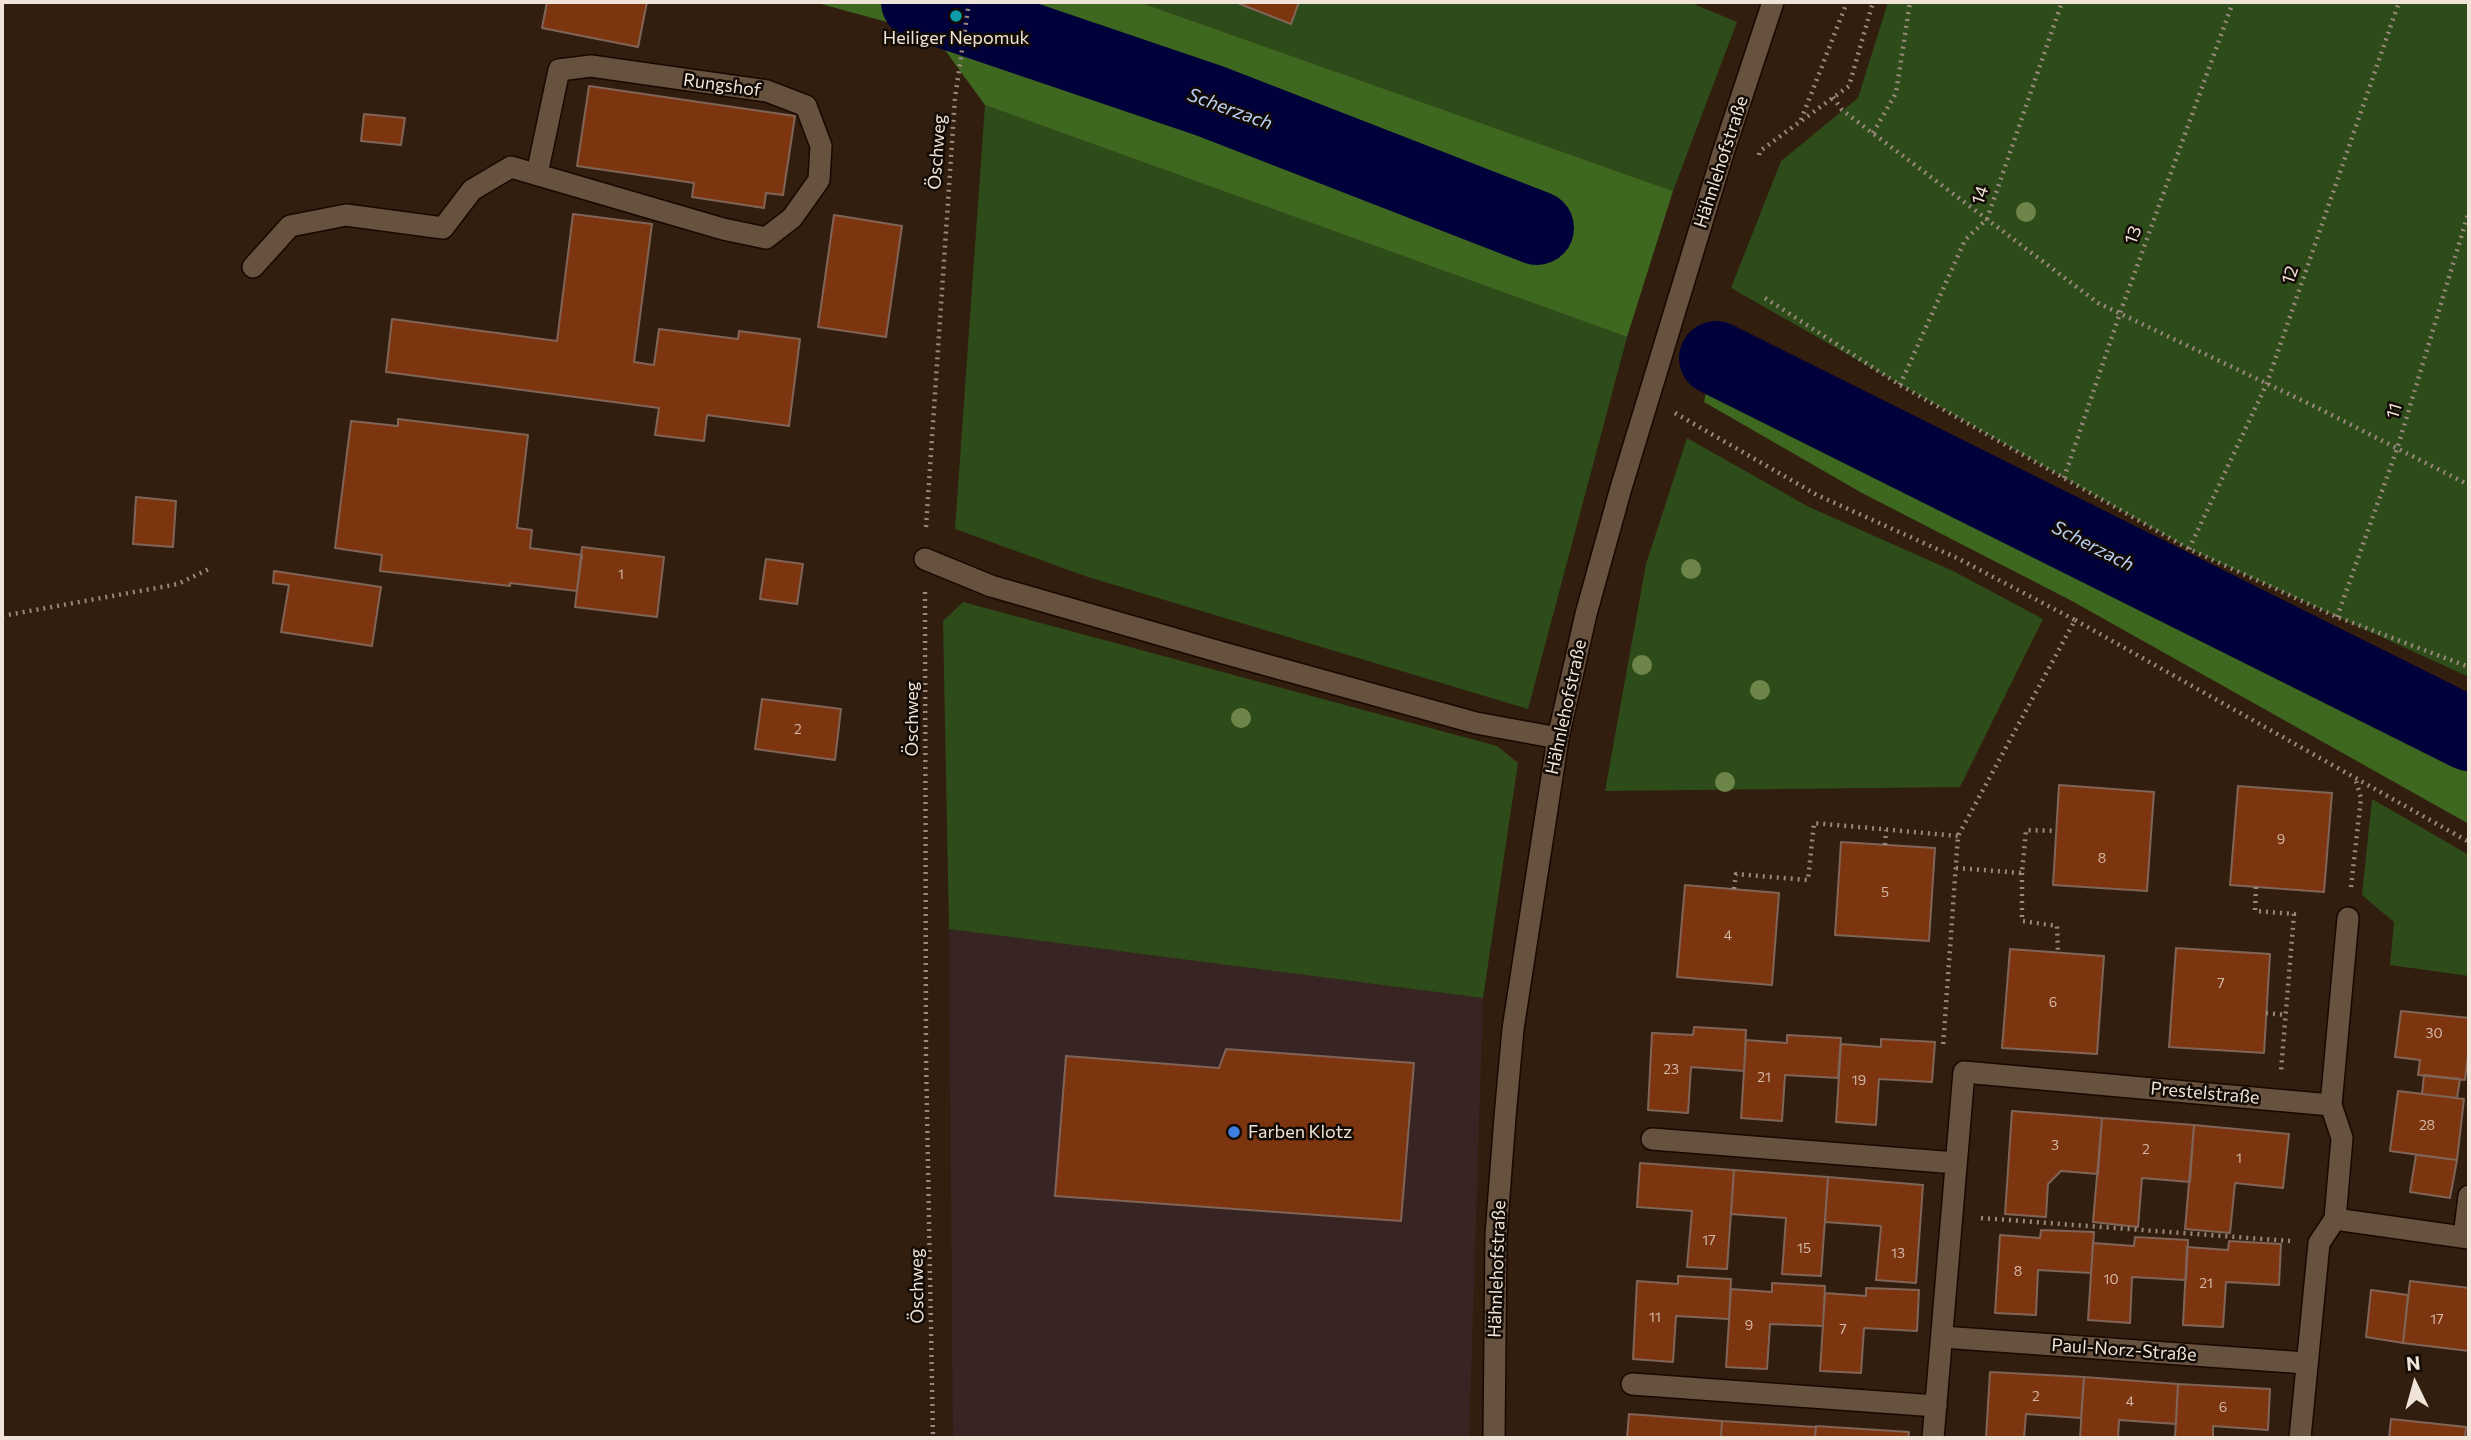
<!DOCTYPE html>
<meta charset="utf-8">
<style>
body{margin:0}
#map{position:relative;width:2471px;height:1440px;overflow:hidden;background:#321e0e;font-family:Commissioner,sans-serif}
canvas{display:block}
.frame{position:absolute;inset:0;border:4px solid #f0e3d8;pointer-events:none}
.north{position:absolute;left:2380px;top:1349px;width:70px;height:70px;-webkit-text-stroke:5px #130b05;paint-order:stroke;rotate:355deg;font-size:19px;font-weight:700;line-height:28px;text-align:center;color:#f0e3d8}
.north::after{content:'';display:block;margin:auto;width:24px;height:32px;background:#f0e3d8;clip-path:polygon(50% 0,100% 100%,50% 72%,0 100%)}
</style>
<div id="map">
<canvas width="2471" height="1440"></canvas>
<div class="frame"></div>
<div class="north">N</div>
</div>
<script>
const ctx = document.querySelector('canvas').getContext('2d');
ctx.lineJoin = 'round';
function paint(path, color) {
  ctx.fillStyle = color;
  ctx.fill(path, 'evenodd');
}
function poly(rows) {
  const path = new Path2D();
  for (const r of rows) {
    path.moveTo(r[0], r[1]);
    for (let i = 2; i < r.length; i += 2) path.lineTo(r[i], r[i + 1]);
  }
  return path;
}
function stroke(path, color, width, dash) {
  ctx.strokeStyle = color;
  ctx.lineWidth = width;
  ctx.lineCap = dash ? 'butt' : 'round';
  ctx.setLineDash(dash || []);
  ctx.stroke(path);
}
function write(font, color, halo, rows, align = 'center') {
  ctx.font = font + ' Commissioner,sans-serif';
  ctx.lineWidth = 5;
  ctx.setLineDash([]);
  ctx.textBaseline = 'middle';
  ctx.strokeStyle = halo;
  ctx.fillStyle = color;
  for (const [text, x, y, turn = 0] of rows) {
    ctx.save();
    ctx.translate(x, y);
    ctx.rotate((+turn || 0) * Math.PI / 180);
    ctx.textAlign = isNaN(turn) ? turn : align;
    if (halo) ctx.strokeText(text, 0, 0);
    ctx.fillText(text, 0, 0);
    ctx.restore();
  }
}
const commercial = poly([
 [949,929,1483,998,1469,1438,953,1438]
]);
const green = poly([
 [1139,2,1689,2,1737,22,1673,191],
 [1888,2,2469,2,2469,677,2189,549,1731,288,1781,161,1858,98],
 [985,105,1627,337,1528,709,1088,577,955,529],
 [1687,438,1809,507,1953,571,2043,619,1960,787,1605,791,1646,564],
 [963,602,1497,746,1518,763,1483,998,949,929,943,621],
 [2372,799,2469,855,2469,976,2390,965,2394,922,2362,895]
]);
const forest = poly([
 [814,2,1139,2,1673,191,1627,337,985,105,934,35],
 [1718,336,2316,658,2469,722,2469,824,2072,601,1862,493,1704,402]
]);
const river = poly([
 [918,2,1210,101,1537,228],
 [1716,358,2469,734]
]);
const building = poly([
 [547,2,647,2,638,47,542,28,547,2],
 [1235,2,1299,2,1291,24,1235,2],
 [589,86,795,116,783,195,766,193,764,208,692,197,694,183,577,166,589,86],
 [364,114,405,118,401,145,361,141,364,114],
 [573,214,652,224,634,362,654,365,659,329,738,339,739,331,800,339,789,426,707,415,704,441,655,435,659,408,386,372,392,319,557,341,573,214],
 [834,215,902,226,886,337,818,327,834,215],
 [398,419,528,435,517,528,532,530,530,548,582,555,577,591,510,583,510,586,380,571,382,555,335,548,351,421,398,426,398,419],
 [136,497,176,501,173,547,133,544,136,497],
 [582,547,664,557,657,617,575,607,582,547],
 [766,559,803,564,797,604,760,599,766,559],
 [274,571,381,587,372,646,281,632,289,585,273,583,274,571],
 [762,699,841,709,835,760,755,749,762,699],
 [2059,785,2154,792,2147,891,2053,885,2059,785],
 [2238,786,2332,793,2324,892,2230,885,2238,786],
 [1841,842,1935,848,1929,941,1835,935,1841,842],
 [1685,885,1779,893,1772,985,1677,977,1685,885],
 [2176,948,2270,954,2264,1053,2169,1047,2176,948],
 [2010,949,2104,956,2097,1054,2002,1048,2010,949],
 [2401,1011,2469,1018,2469,1047,2465,1080,2418,1075,2420,1060,2395,1057,2401,1011],
 [1694,1027,1746,1030,1744,1071,1691,1067,1688,1113,1648,1110,1652,1033,1693,1035,1694,1027],
 [1787,1035,1841,1038,1838,1078,1785,1075,1782,1121,1741,1118,1746,1040,1787,1043,1787,1035],
 [1881,1039,1935,1042,1932,1082,1879,1079,1876,1125,1836,1122,1841,1044,1881,1047,1881,1039],
 [1226,1049,1414,1063,1401,1221,1055,1196,1066,1056,1219,1068,1226,1049],
 [2424,1075,2460,1079,2457,1098,2422,1094,2424,1075],
 [2398,1091,2464,1099,2457,1160,2390,1151,2398,1091],
 [2012,1111,2102,1118,2098,1174,2061,1171,2048,1184,2046,1217,2005,1214,2012,1111],
 [2102,1118,2194,1125,2190,1182,2142,1178,2138,1227,2093,1222,2102,1118],
 [2194,1125,2289,1134,2283,1188,2235,1183,2230,1233,2185,1229,2194,1125],
 [2416,1155,2457,1160,2450,1198,2410,1192,2416,1155],
 [1640,1163,1734,1170,1727,1269,1687,1267,1692,1211,1637,1207,1640,1163],
 [1734,1170,1828,1177,1821,1276,1782,1274,1786,1218,1731,1214,1734,1170],
 [1828,1177,1923,1185,1916,1283,1876,1280,1881,1226,1825,1222,1828,1177],
 [2041,1230,2094,1232,2091,1273,2038,1270,2036,1315,1995,1313,2000,1235,2040,1238,2041,1230],
 [2135,1237,2188,1240,2186,1280,2132,1277,2130,1323,2088,1320,2093,1243,2134,1246,2135,1237],
 [2229,1241,2281,1244,2279,1285,2226,1282,2223,1327,2183,1325,2187,1247,2228,1250,2229,1241],
 [1678,1276,1731,1279,1729,1319,1676,1316,1673,1362,1633,1359,1637,1281,1678,1284,1678,1276],
 [2410,1281,2469,1288,2469,1351,2403,1343,2410,1281],
 [1772,1283,1825,1286,1823,1326,1770,1324,1767,1369,1726,1367,1731,1289,1772,1292,1772,1283],
 [1866,1288,1919,1290,1917,1331,1864,1328,1861,1373,1820,1371,1825,1293,1866,1296,1866,1288],
 [2371,1290,2408,1295,2403,1343,2366,1337,2371,1290],
 [1990,1372,2084,1377,2081,1418,2026,1414,2024,1438,1986,1438,1990,1372],
 [2084,1377,2178,1384,2176,1424,2119,1420,2118,1438,2080,1438,2084,1377],
 [2178,1384,2270,1389,2268,1430,2213,1426,2213,1438,2175,1438,2178,1384],
 [1629,1414,1722,1421,1721,1438,1627,1438,1629,1414],
 [2391,1419,2466,1427,2465,1438,2389,1438,2391,1419],
 [1722,1421,1816,1427,1815,1438,1721,1438,1722,1421],
 [1816,1426,1909,1432,1908,1438,1815,1438,1816,1426]
]);
const path = poly([
 [1833,97,1842,110,2098,303,2318,408,2469,485],
 [1801,120,1847,2],
 [1873,133,1896,93,1910,2],
 [1759,155,1760,151,1849,86,1873,2],
 [1765,298,1900,385,2189,549,2337,617,2469,667],
 [1900,385,1965,240,1987,219,2062,2],
 [1675,413,1817,495,1957,558,2075,620,1958,836,1943,1047],
 [2064,478,2120,313,2233,2],
 [926,527,955,98,969,2],
 [2189,549,2267,383,2399,2],
 [925,592,926,1056,933,1438],
 [2,616,178,584,209,569],
 [2337,617,2397,449,2469,211],
 [2075,620,2469,842],
 [1885,845,1886,830],
 [1956,868,2022,873,2026,830,2056,831],
 [2022,873,2022,921,2057,926,2058,952],
 [2256,887,2255,911,2294,914,2281,1071],
 [2351,887,2361,798,2355,778],
 [1734,889,1736,874,1808,880,1814,823,1958,836],
 [2266,1013,2286,1015],
 [1981,1218,2290,1241]
]);
const service = poly([
 [253,267,290,226,346,215,443,228,472,190,511,167,723,229,766,238,792,218,819,180,821,146,806,106,767,91,591,66,559,70,537,174],
 [925,559,991,586,1227,654,1476,723,1558,738],
 [2331,1105,2348,918],
 [1652,1139,1956,1163],
 [2464,1237,2469,1196],
 [1942,1337,2306,1363],
 [1632,1384,1936,1406]
]);
const minor = poly([
 [1494,1438,1496,1235,1505,1117,1513,1029,1558,738,1586,614,1621,488,1723,153,1773,2],
 [1933,1438,1964,1072,2331,1105,2342,1138,2335,1219],
 [2300,1438,2319,1243,2335,1219,2469,1238]
]);
const trees = [
 [2026,212],
 [1691,569],
 [1642,665],
 [1760,690],
 [1241,718],
 [1725,782]
];
const markers = [
 [956,16,7,"#0f9aa8"],
 [1234,1132,7,"#3f7fe0"]
];
const numberNames = [
 ["1",621,574],
 ["2",798,729],
 ["9",2281,839],
 ["8",2102,858],
 ["5",1885,892],
 ["4",1728,935],
 ["7",2221,983],
 ["6",2053,1002],
 ["30",2434,1033],
 ["23",1671,1069],
 ["21",1764,1077],
 ["19",1859,1080],
 ["28",2427,1125],
 ["3",2055,1145],
 ["2",2146,1149],
 ["1",2239,1158],
 ["17",1709,1240],
 ["15",1804,1248],
 ["13",1898,1253],
 ["8",2018,1271],
 ["10",2111,1279],
 ["21",2206,1283],
 ["11",1655,1317],
 ["17",2437,1319],
 ["9",1749,1325],
 ["7",1843,1329],
 ["2",2036,1396],
 ["4",2130,1401],
 ["6",2223,1407]
];
const poiNames = [
 ["Heiliger Nepomuk",956,38],
 ["Farben Klotz",1248,1132,"left"]
];
const streetNames = [
 ["Rungshof",722,85,8],
 ["Öschweg",937,152,-86],
 ["Hähnlehofstraße",1721,162,-72],
 ["14",1980,195,-71],
 ["13",2133,235,-70],
 ["12",2290,275,-71],
 ["11",2394,411,-73],
 ["Hähnlehofstraße",1566,707,-78],
 ["Öschweg",912,719,-90],
 ["Prestelstraße",2205,1093,5],
 ["Hähnlehofstraße",1497,1269,-88],
 ["Öschweg",917,1286,-91],
 ["Paul-Norz-Straße",2124,1350,4]
];
const waterNames = [
 ["Scherzach",1230,109,20],
 ["Scherzach",2093,546,27]
];
paint(commercial, '#382523');
paint(green, '#2e4c1a');
paint(forest, '#3e6720');
stroke(river, '#00013a', 74);
paint(building, '#7d3510');
stroke(building, '#806458', 2);
stroke(service, '#190800', 24);
stroke(minor, '#190800', 24);
stroke(path, '#99887b', 4.5, [2, 5]);
stroke(service, '#67513f', 21);
stroke(minor, '#67513f', 21);
ctx.fillStyle = '#6d8549';
for (const [x, y] of trees) {
  ctx.beginPath();
  ctx.arc(x, y, 10, 0, 2 * Math.PI);
  ctx.fill();
}
for (const [x, y, r, color] of markers) {
  const dot = new Path2D();
  dot.arc(x, y, r, 0, 2 * Math.PI);
  ctx.fillStyle = color;
  ctx.fill(dot);
  stroke(dot, '#130b05', 2.5);
}
write('14px', '#d3b8a6', null, numberNames);
write('18px', '#f0e3d8', '#130b05', poiNames);
write('18px', '#f0e3d8', '#130b05', streetNames);
write('italic 19px', '#bad1f5', '#130b05', waterNames);
</script>
